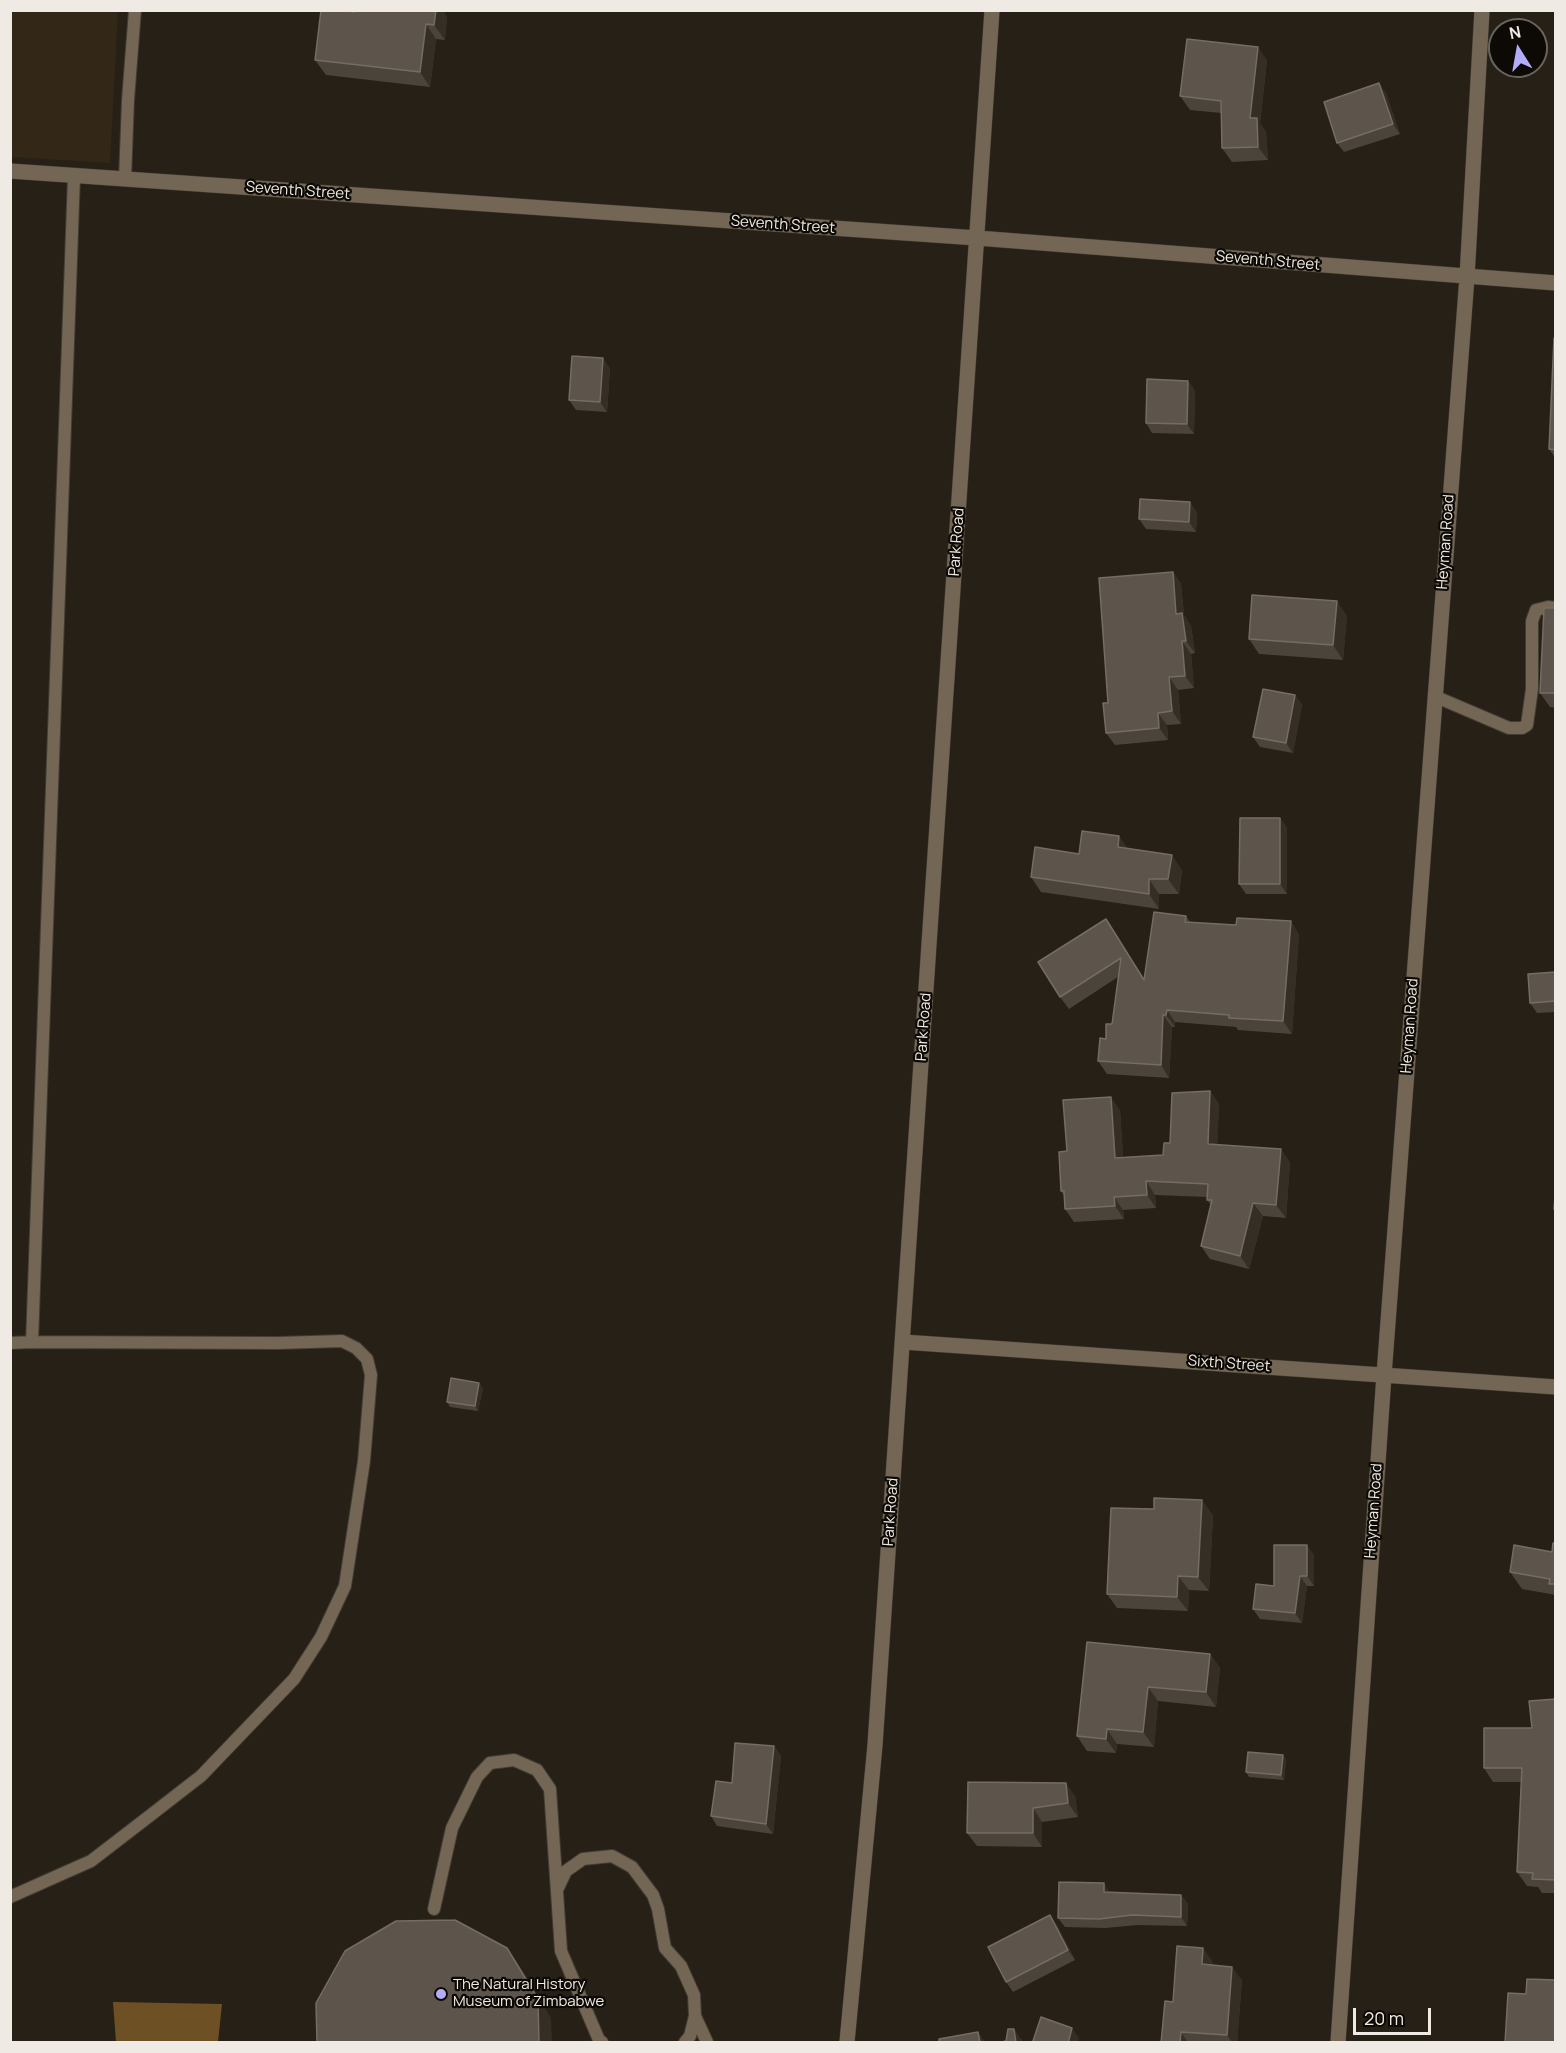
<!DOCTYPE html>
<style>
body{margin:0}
#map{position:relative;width:1566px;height:2053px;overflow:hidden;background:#272016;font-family:Manrope,sans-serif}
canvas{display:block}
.frame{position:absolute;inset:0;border:12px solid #efeae3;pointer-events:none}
.north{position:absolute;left:1488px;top:18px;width:60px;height:60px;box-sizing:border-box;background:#0d0a06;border:2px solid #67645e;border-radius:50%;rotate:349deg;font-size:16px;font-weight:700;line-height:24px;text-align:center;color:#efeae3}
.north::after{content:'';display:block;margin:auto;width:21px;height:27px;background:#b2adf9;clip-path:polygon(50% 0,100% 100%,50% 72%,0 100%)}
.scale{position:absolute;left:1353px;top:2008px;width:78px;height:27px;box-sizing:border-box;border:3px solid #efeae3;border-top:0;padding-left:8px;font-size:18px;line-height:21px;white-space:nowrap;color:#efeae3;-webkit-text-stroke:4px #0d0a06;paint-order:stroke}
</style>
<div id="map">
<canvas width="1566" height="2053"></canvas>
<div class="frame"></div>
<div class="north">N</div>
<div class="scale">20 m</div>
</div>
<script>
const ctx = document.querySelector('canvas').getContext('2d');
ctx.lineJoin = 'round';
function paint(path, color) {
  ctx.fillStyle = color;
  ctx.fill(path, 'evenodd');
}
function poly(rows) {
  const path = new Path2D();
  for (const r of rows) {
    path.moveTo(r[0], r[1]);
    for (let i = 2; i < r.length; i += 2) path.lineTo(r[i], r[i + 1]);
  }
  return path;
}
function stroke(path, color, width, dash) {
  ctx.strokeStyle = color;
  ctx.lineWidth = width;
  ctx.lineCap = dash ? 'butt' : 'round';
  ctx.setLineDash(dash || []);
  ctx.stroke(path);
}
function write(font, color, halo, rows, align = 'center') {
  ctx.font = font + ' Manrope,sans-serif';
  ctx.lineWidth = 4.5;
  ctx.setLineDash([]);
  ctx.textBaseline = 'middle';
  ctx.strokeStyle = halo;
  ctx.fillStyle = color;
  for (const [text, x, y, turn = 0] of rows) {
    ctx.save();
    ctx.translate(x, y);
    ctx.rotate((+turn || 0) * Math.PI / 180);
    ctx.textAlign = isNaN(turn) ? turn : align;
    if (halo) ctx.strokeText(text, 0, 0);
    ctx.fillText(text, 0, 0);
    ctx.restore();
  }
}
const built = poly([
 [10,11,118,11,110,163,11,157]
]);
const water = poly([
 [113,2002,222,2004,218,2042,116,2042]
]);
const service = poly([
 [125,179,128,100,135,10],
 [1434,696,1509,728,1522,728,1527,725,1532,689,1532,621,1536,610,1548,607,1556,608],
 [10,1343,32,1342,74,176],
 [558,1888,566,1871,583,1859,612,1856,632,1867,653,1895,658,1909,665,1948,681,1966,694,1995,695,2016,690,2036,685,2042],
 [10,1897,91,1861,143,1821,201,1776,294,1679,321,1637,345,1586,364,1461,371,1375,367,1359,356,1348,342,1341,278,1343,32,1342],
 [434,1909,452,1828,477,1777,490,1763,514,1760,537,1770,550,1789,561,1951,599,2040,602,2042],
 [695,2016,707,2042]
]);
const minor = poly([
 [10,171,977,238,1556,283],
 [903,1342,1556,1387],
 [847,2042,875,1745,992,10],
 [1338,2042,1384,1375,1467,277,1482,10]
]);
const wall = poly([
 [354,12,447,16,445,40,436,39,430,87,326,75,315,60],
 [1267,60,1260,123,1266,132,1268,160,1232,162,1222,148,1221,113,1190,110,1180,96],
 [1386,93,1400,134,1344,152,1337,143],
 [1556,338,1556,459,1549,449],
 [610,368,607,412,576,410,569,400],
 [1188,381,1195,391,1194,434,1152,433,1146,423],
 [1197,512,1196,532,1146,529,1139,519],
 [1173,572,1181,584,1184,615,1191,626,1195,653,1191,654,1194,688,1178,690,1181,724,1167,725,1168,740,1115,745,1106,733,1108,703],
 [1556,608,1556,708,1550,707,1540,693],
 [1347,616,1343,660,1259,654,1249,639],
 [1295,695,1302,705,1293,753,1260,747,1253,737],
 [1280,818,1287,828,1287,894,1246,894,1239,884],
 [1128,848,1182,870,1179,894,1159,894,1159,909,1041,892,1031,877,1079,854],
 [1186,916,1190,922,1299,934,1292,1034,1238,1030,1236,1027,1175,1022,1175,1027,1172,1027,1169,1078,1107,1074,1098,1061,1106,1039,1112,1024,1118,977,1069,1009,1060,997,1114,931,1144,979],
 [1556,972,1556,1012,1537,1013,1530,1003],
 [1210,1091,1219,1104,1217,1144,1290,1162,1286,1218,1263,1216,1249,1269,1210,1259,1201,1246,1211,1205,1207,1200,1207,1197,1155,1195,1156,1208,1123,1210,1124,1219,1074,1222,1065,1209,1064,1196,1061,1191,1067,1151,1120,1110,1123,1157,1163,1155,1170,1143],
 [483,1388,478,1411,450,1407,447,1402],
 [1213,1515,1209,1591,1189,1590,1188,1611,1117,1608,1107,1594],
 [1556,1543,1556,1595,1522,1589,1510,1572,1552,1552],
 [1314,1555,1314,1586,1307,1586,1302,1623,1260,1619,1253,1609,1274,1586],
 [1087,1642,1210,1654,1220,1668,1216,1707,1158,1701,1154,1747,1117,1744,1116,1753,1087,1751,1077,1736],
 [1556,1699,1556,1893,1542,1893,1538,1887,1527,1886,1517,1872,1521,1782,1493,1782,1484,1768,1532,1728],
 [774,1746,781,1756,773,1834,717,1826,711,1816,732,1783],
 [1283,1755,1286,1760,1284,1780,1249,1777,1246,1772],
 [968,1782,1075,1796,1078,1817,1042,1822,1042,1847,977,1846,967,1833],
 [1110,1892,1181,1895,1188,1904,1187,1926,1138,1925,1105,1928,1065,1927,1058,1918],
 [1057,1925,1075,1960,1013,1992,1006,1982],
 [1213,1962,1213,1965,1242,1980,1237,2043,1161,2043,1173,2002]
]);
const shadedWall = poly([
 [436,10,443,10,447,16,445,40,434,25],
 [426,24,436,39,430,87,420,72],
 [1258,47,1267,60,1260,123,1266,132,1268,160,1258,147,1250,118],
 [1379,83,1386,93,1400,134,1393,124],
 [603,358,610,368,607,412,600,402],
 [1188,381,1195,391,1194,434,1187,424],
 [1190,502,1197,512,1196,532,1189,522],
 [1173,572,1181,584,1184,615,1191,626,1195,653,1186,641,1176,614],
 [1337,601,1347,616,1343,660,1333,645],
 [1182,641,1191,654,1194,688,1185,676],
 [1169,677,1178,690,1181,724,1172,711],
 [1295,695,1302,705,1293,753,1286,743],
 [1158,713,1167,725,1168,740,1159,728],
 [1280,818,1287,828,1287,894,1280,884],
 [1119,836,1130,851,1118,847],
 [1172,855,1182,870,1179,894,1168,879],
 [1149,879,1159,894,1159,909,1149,894],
 [1106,919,1114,931,1153,992,1144,980],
 [1291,921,1299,934,1292,1034,1283,1021],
 [1167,1010,1175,1022,1175,1027,1166,1015],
 [1163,1015,1172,1027,1169,1078,1161,1065],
 [1210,1091,1219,1104,1217,1157,1208,1144],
 [1111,1097,1120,1110,1124,1171,1115,1158],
 [1281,1149,1290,1162,1286,1218,1276,1205],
 [1146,1181,1155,1195,1156,1208,1147,1195],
 [1114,1197,1123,1210,1124,1219,1115,1206],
 [1253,1203,1263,1216,1249,1269,1240,1256],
 [479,1383,483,1388,478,1411,475,1406],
 [1202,1500,1213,1515,1209,1591,1198,1577],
 [1307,1545,1314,1555,1314,1586,1307,1576],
 [1178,1576,1189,1590,1188,1611,1177,1597],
 [1300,1576,1307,1586,1302,1623,1295,1613],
 [1210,1654,1220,1668,1216,1707,1206,1692],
 [1148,1687,1158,1701,1154,1747,1143,1732],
 [1107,1729,1117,1744,1116,1753,1106,1739],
 [774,1746,781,1756,773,1834,766,1824],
 [1283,1755,1286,1760,1284,1780,1281,1775],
 [1066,1783,1075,1796,1078,1817,1068,1803],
 [1033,1808,1042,1822,1042,1847,1033,1833],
 [1104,1883,1110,1893,1104,1892],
 [1181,1895,1188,1904,1187,1926,1181,1917],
 [1050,1915,1057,1925,1075,1960,1068,1950],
 [507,1948,521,1968,551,2018,552,2043,539,2043],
 [1203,1948,1213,1962,1212,1978,1202,1964],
 [1232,1967,1242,1980,1237,2043,1232,2043,1227,2035],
 [1072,2028,1079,2038,1078,2043,1068,2043],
 [1014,2029,1024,2043,1016,2043],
 [978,2032,986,2043,980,2043],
 [1181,2032,1188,2043,1180,2043]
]);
const building = poly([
 [321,10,342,10,354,12,355,10,436,10,434,25,426,24,420,72,315,60,321,10],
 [1187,39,1258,47,1250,118,1257,118,1258,147,1222,148,1221,101,1180,96,1187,39],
 [1379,83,1393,124,1337,143,1324,102,1379,83],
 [1554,338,1556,338,1556,450,1549,449,1554,338],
 [572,356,603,358,600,402,569,400,572,356],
 [1147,379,1188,381,1187,424,1146,423,1147,379],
 [1140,499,1190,502,1189,522,1139,519,1140,499],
 [1173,572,1176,614,1182,613,1186,641,1182,641,1185,676,1169,677,1172,711,1158,713,1159,728,1106,733,1103,703,1108,703,1099,578,1173,572],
 [1252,595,1337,601,1333,645,1249,639,1252,595],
 [1544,608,1556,608,1556,693,1540,693,1544,608],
 [1263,689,1295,695,1286,743,1253,737,1263,689],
 [1240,818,1280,818,1280,884,1239,884,1240,818],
 [1082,831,1119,836,1118,847,1172,855,1168,879,1149,879,1149,894,1031,877,1035,847,1079,854,1082,831],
 [1154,912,1186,916,1185,922,1236,925,1237,918,1291,921,1283,1021,1229,1018,1229,1015,1167,1010,1166,1015,1163,1015,1161,1065,1098,1061,1100,1038,1106,1039,1106,1024,1112,1024,1121,958,1060,997,1038,962,1106,919,1144,980,1154,912],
 [1556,972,1556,1001,1530,1003,1528,974,1556,972],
 [1210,1091,1208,1144,1281,1149,1276,1205,1253,1203,1240,1256,1201,1246,1212,1200,1207,1200,1208,1184,1146,1181,1147,1195,1114,1197,1115,1206,1065,1209,1064,1191,1061,1191,1059,1152,1067,1151,1063,1100,1111,1097,1115,1158,1163,1155,1164,1143,1170,1143,1172,1093,1210,1091],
 [1556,1184,1556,1209,1554,1209,1556,1184],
 [451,1378,479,1383,475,1406,447,1402,451,1378],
 [1154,1498,1202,1500,1198,1577,1178,1576,1177,1597,1107,1594,1111,1508,1154,1509,1154,1498],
 [1553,1543,1556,1543,1556,1584,1549,1584,1550,1579,1510,1572,1514,1545,1552,1552,1553,1543],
 [1274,1545,1307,1545,1307,1576,1300,1576,1295,1613,1253,1609,1256,1584,1274,1586,1274,1545],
 [1087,1642,1210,1654,1206,1692,1148,1687,1143,1732,1107,1729,1106,1739,1077,1736,1087,1642],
 [1556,1699,1556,1880,1532,1879,1533,1873,1517,1872,1522,1768,1484,1768,1484,1728,1532,1728,1529,1701,1556,1699],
 [735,1743,774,1746,766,1824,711,1816,716,1781,732,1783,735,1743],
 [1248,1752,1283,1755,1281,1775,1246,1772,1248,1752],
 [968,1782,1066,1783,1068,1803,1033,1808,1033,1833,967,1833,968,1782],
 [1059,1882,1104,1883,1104,1892,1181,1895,1181,1917,1132,1915,1099,1919,1058,1918,1059,1882],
 [1050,1915,1068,1950,1006,1982,988,1947,1050,1915],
 [455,1920,507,1948,538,1999,539,2043,317,2043,316,2003,345,1951,396,1921,455,1920],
 [1177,1946,1203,1948,1202,1964,1232,1967,1227,2035,1181,2032,1180,2043,1161,2043,1165,2001,1173,2002,1177,1946],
 [1527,1979,1556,1980,1556,2043,1505,2043,1508,1993,1526,1994,1527,1979],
 [1041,2017,1072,2028,1068,2043,1039,2043,1033,2041,1041,2017],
 [1008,2029,1014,2029,1016,2043,996,2043,1006,2041,1008,2029],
 [978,2032,980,2043,939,2043,939,2039,978,2032]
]);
const markers = [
 [441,1994,6,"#b2adf9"]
];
const streetNames = [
 ["Seventh Street",298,191,4],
 ["Seventh Street",783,225,4],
 ["Seventh Street",1268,261,5],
 ["Park Road",957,542,-86],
 ["Heyman Road",1446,542,-86],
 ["Heyman Road",1410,1026,-86],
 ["Park Road",924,1027,-86],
 ["Sixth Street",1229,1364,4],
 ["Heyman Road",1374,1511,-86],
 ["Park Road",891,1512,-86]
];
const poiNames = [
 ["The Natural History",453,1985],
 ["Museum of Zimbabwe",453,2002]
];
paint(built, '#332818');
paint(water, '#6d5023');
stroke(service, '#433c33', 14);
stroke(minor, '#433c33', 16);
stroke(service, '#736654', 12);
stroke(minor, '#736654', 15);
paint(wall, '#4b443a');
paint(shadedWall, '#352e24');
paint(building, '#5d554c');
stroke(building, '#746d64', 1.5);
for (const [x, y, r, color] of markers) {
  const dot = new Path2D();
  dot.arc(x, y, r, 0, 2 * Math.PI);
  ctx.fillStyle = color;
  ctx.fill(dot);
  stroke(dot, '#0d0a06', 2);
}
write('15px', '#efeae3', '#0d0a06', streetNames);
write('15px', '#efeae3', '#0d0a06', poiNames, 'left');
</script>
